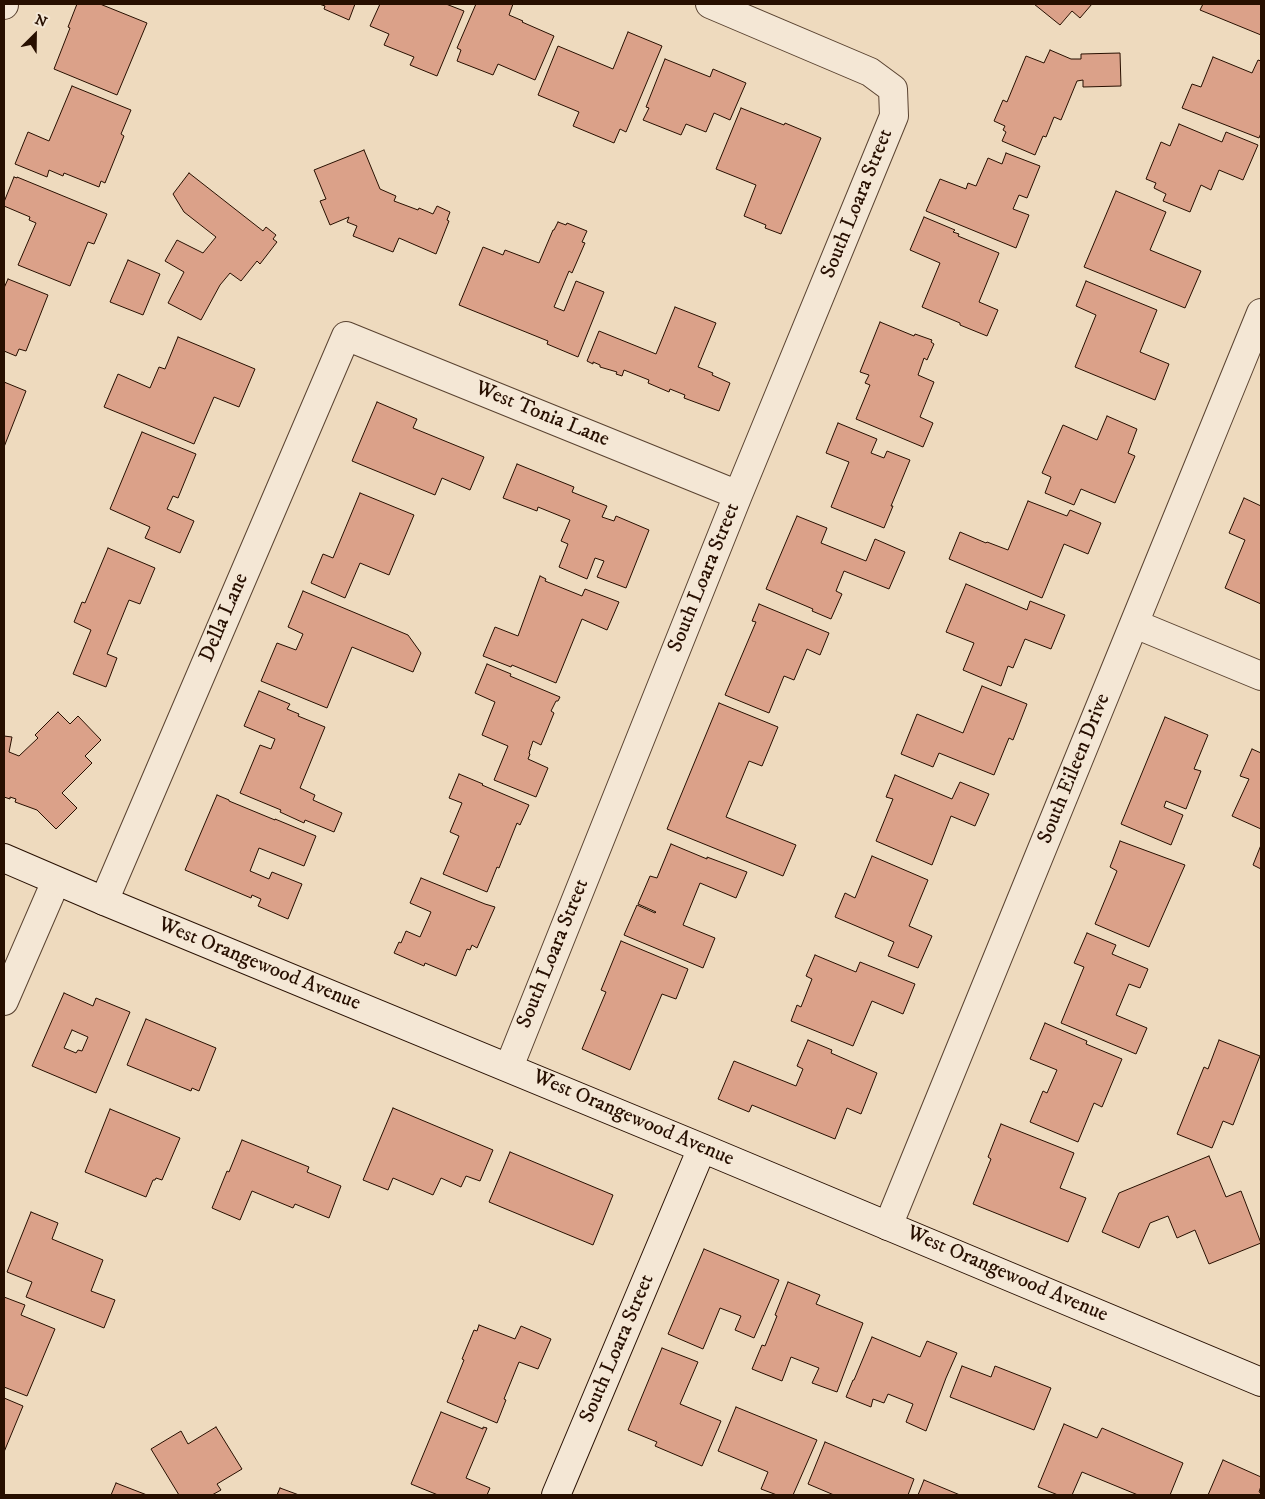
<!DOCTYPE html>
<style>
body{margin:0}
#map{position:relative;width:1265px;height:1499px;overflow:hidden;background:#eedabe;font-family:"IM FELL DW Pica",serif}
canvas{display:block}
.frame{position:absolute;inset:0;border:5px solid #270f00;pointer-events:none}
.north{position:absolute;left:10px;top:10px;width:50px;height:50px;-webkit-text-stroke:4px #f4e7d5;paint-order:stroke;rotate:23deg;font-size:14px;font-weight:700;line-height:20px;text-align:center;color:#270f00}
.north::after{content:'';display:block;margin:auto;width:18px;height:22px;background:#270f00;clip-path:polygon(50% 0,100% 100%,50% 72%,0 100%)}
</style>
<div id="map">
<canvas width="1265" height="1499"></canvas>
<div class="frame"></div>
<div class="north">N</div>
</div>
<script>
const ctx = document.querySelector('canvas').getContext('2d');
ctx.lineJoin = 'round';
function paint(path, color) {
  ctx.fillStyle = color;
  ctx.fill(path, 'evenodd');
}
function poly(rows) {
  const path = new Path2D();
  for (const r of rows) {
    path.moveTo(r[0], r[1]);
    for (let i = 2; i < r.length; i += 2) path.lineTo(r[i], r[i + 1]);
  }
  return path;
}
function stroke(path, color, width, dash) {
  ctx.strokeStyle = color;
  ctx.lineWidth = width;
  ctx.lineCap = dash ? 'butt' : 'round';
  ctx.setLineDash(dash || []);
  ctx.stroke(path);
}
function write(font, color, halo, rows, align = 'center') {
  ctx.font = font + ' "IM FELL DW Pica",serif';
  ctx.lineWidth = 4;
  ctx.setLineDash([]);
  ctx.textBaseline = 'middle';
  ctx.strokeStyle = halo;
  ctx.fillStyle = color;
  for (const [text, x, y, turn = 0] of rows) {
    ctx.save();
    ctx.translate(x, y);
    ctx.rotate((+turn || 0) * Math.PI / 180);
    ctx.textAlign = isNaN(turn) ? turn : align;
    if (halo) ctx.strokeText(text, 0, 0);
    ctx.fillText(text, 0, 0);
    ctx.restore();
  }
}
const building = poly([
 [77,4,100,4,147,23,117,95,54,69,70,28,68,27,77,4],
 [319,4,355,4,349,20,324,9,325,6,319,4],
 [380,4,446,4,464,11,437,76,410,65,414,57,384,45,389,34,370,26,380,4],
 [476,4,513,4,509,15,523,21,522,22,554,36,535,80,498,64,493,75,457,61,461,50,457,48,476,4],
 [1034,4,1092,4,1080,18,1072,11,1060,25,1034,4],
 [1203,4,1261,4,1261,35,1200,10,1203,4],
 [628,32,662,46,626,132,620,129,614,143,573,126,579,112,538,95,558,46,613,69,628,32],
 [1050,50,1071,59,1081,59,1081,54,1120,53,1121,86,1083,87,1083,80,1077,81,1061,120,1054,117,1046,137,1043,136,1035,155,1002,141,1006,132,1003,130,1005,126,994,121,1003,100,1007,102,1026,56,1044,63,1050,50],
 [1213,57,1252,73,1258,60,1261,61,1261,133,1259,138,1182,108,1192,84,1201,87,1213,57],
 [665,59,710,77,713,69,746,83,730,120,714,113,706,132,686,124,681,135,643,120,649,108,646,107,665,59],
 [72,86,131,110,121,134,124,136,105,183,101,181,99,187,64,173,63,176,49,170,47,177,15,164,28,132,49,141,72,86],
 [741,108,784,125,785,123,821,138,781,234,765,228,766,225,744,216,756,185,716,169,741,108],
 [1179,124,1222,142,1226,132,1258,145,1243,180,1219,170,1211,190,1201,185,1190,212,1163,201,1166,194,1154,188,1156,183,1146,179,1161,142,1170,146,1179,124],
 [364,150,380,189,396,196,394,201,418,210,419,208,433,214,437,206,450,212,447,220,449,221,436,254,399,238,393,252,353,236,357,226,347,222,349,217,330,225,320,201,326,199,314,170,364,150],
 [1006,153,1040,166,1027,198,1019,195,1013,209,1029,215,1016,248,926,211,940,179,966,189,968,183,976,186,988,158,1002,164,1006,153],
 [189,173,263,231,266,227,276,235,273,239,277,242,260,264,257,261,241,281,230,273,220,285,201,320,168,303,184,272,165,261,177,240,203,253,216,237,184,212,173,194,189,173],
 [14,177,17,178,17,177,107,214,94,244,88,242,70,286,18,265,36,223,29,220,30,217,4,206,4,202,14,177],
 [1116,191,1166,212,1150,250,1201,271,1185,308,1084,267,1116,191],
 [924,217,955,230,953,232,959,234,958,236,999,253,979,302,998,310,987,336,960,325,960,323,922,307,940,263,910,250,924,217],
 [558,222,566,225,567,223,587,231,582,242,585,243,572,273,569,271,554,307,564,311,576,281,604,292,578,357,547,344,548,341,459,305,483,247,503,255,505,250,539,263,553,230,554,230,558,222],
 [128,260,160,274,143,315,110,302,128,260],
 [8,279,48,295,26,351,19,349,16,356,4,351,4,288,8,279],
 [1086,281,1157,310,1140,352,1169,364,1155,400,1075,367,1096,315,1076,306,1086,281],
 [675,307,716,323,698,367,713,373,712,375,730,383,719,411,684,398,685,395,670,389,669,392,648,383,649,380,624,370,622,376,616,374,617,372,600,367,600,365,593,362,593,364,587,361,599,331,656,354,675,307],
 [880,322,914,336,915,334,932,340,931,342,934,344,927,360,924,358,918,375,934,382,920,417,933,423,923,447,856,419,870,385,865,383,869,375,860,372,880,322],
 [178,337,255,369,239,407,214,397,194,444,104,407,118,374,150,388,159,367,165,369,178,337],
 [4,382,26,391,4,447,4,382],
 [377,402,417,419,413,428,484,457,470,490,442,478,435,495,352,461,377,402],
 [1107,416,1137,429,1128,453,1135,456,1115,503,1081,489,1074,505,1045,493,1051,477,1042,473,1063,425,1097,440,1107,416],
 [838,423,877,439,871,453,884,458,887,451,910,460,891,506,893,506,884,528,831,507,849,462,826,453,838,423],
 [142,432,196,454,178,498,173,496,167,509,194,521,180,553,145,538,150,527,110,509,142,432],
 [517,464,574,487,572,492,607,506,602,517,614,521,616,516,649,530,626,588,597,577,604,561,595,558,587,579,559,567,568,544,561,541,570,520,538,507,537,511,503,498,517,464],
 [360,493,414,515,389,575,360,563,345,598,311,583,323,554,333,558,360,493],
 [1244,498,1261,506,1261,604,1225,588,1245,540,1229,533,1244,498],
 [1028,501,1067,516,1070,510,1101,523,1088,554,1064,544,1042,598,949,559,960,532,986,543,987,542,1008,550,1028,501],
 [797,516,827,528,821,543,866,561,875,539,905,552,889,589,844,571,836,591,842,594,831,619,812,611,813,609,766,589,797,516],
 [108,548,155,568,140,604,129,600,107,654,117,658,106,687,73,674,91,630,74,622,82,602,85,603,108,548],
 [540,576,546,579,545,581,582,596,585,589,619,602,607,630,582,619,556,683,512,665,511,667,483,656,495,627,518,636,540,576],
 [966,584,1027,610,1030,601,1065,615,1051,649,1025,639,1013,668,1008,666,1001,686,963,670,974,643,946,632,966,584],
 [303,591,408,635,421,653,413,672,352,647,327,708,261,681,277,643,296,650,303,634,288,627,303,591],
 [759,604,829,633,820,655,807,649,794,680,784,676,769,713,725,695,756,622,752,621,759,604],
 [487,664,511,674,510,676,560,697,558,701,556,701,551,711,554,713,541,745,533,741,529,753,530,754,528,759,548,768,536,797,494,780,508,746,482,735,495,702,475,693,487,664],
 [982,686,1027,704,1013,740,1009,738,994,775,939,753,933,767,901,754,917,714,963,733,982,686],
 [259,691,290,704,287,709,299,714,298,716,325,727,300,788,315,795,313,800,342,813,334,832,305,820,304,823,280,812,281,810,240,793,260,745,271,749,275,739,244,726,259,691],
 [719,703,778,727,762,766,749,761,726,817,796,845,783,876,667,829,719,703],
 [58,712,70,724,78,716,101,740,85,756,92,763,62,793,77,808,56,829,37,810,15,802,16,799,10,797,10,799,4,797,4,736,12,737,9,752,19,756,38,738,35,735,58,712],
 [1165,717,1208,735,1194,769,1201,771,1186,809,1166,801,1164,807,1183,815,1171,845,1121,824,1165,717],
 [1252,749,1261,753,1261,829,1232,816,1249,779,1240,776,1252,749],
 [459,774,483,784,482,785,529,805,520,825,517,823,499,868,497,867,487,892,443,874,459,836,450,832,462,803,449,798,459,774],
 [895,775,952,799,960,782,989,794,975,826,951,816,932,865,876,841,893,799,886,797,895,775],
 [217,795,229,800,229,801,275,820,275,819,316,836,304,866,259,848,250,871,269,879,272,872,302,884,288,919,258,906,261,899,252,895,251,898,185,870,217,795],
 [1120,841,1185,865,1149,947,1095,924,1117,871,1110,867,1120,841],
 [671,844,707,859,707,857,747,872,736,898,700,883,683,925,715,938,703,968,624,935,637,905,655,913,656,912,638,904,650,876,657,878,671,844],
 [1261,845,1261,869,1253,865,1261,845],
 [872,856,928,880,909,926,932,936,918,968,888,956,894,942,835,917,845,893,855,898,872,856],
 [421,878,485,904,495,907,477,948,472,945,470,950,467,949,456,976,425,963,424,966,394,953,399,942,401,943,406,931,420,937,431,912,410,903,421,878],
 [1087,933,1116,945,1112,954,1148,969,1140,988,1129,984,1116,1015,1147,1028,1136,1054,1061,1023,1084,967,1074,963,1087,933],
 [621,941,688,969,676,999,662,994,630,1070,582,1049,606,992,601,990,621,941],
 [815,955,856,972,860,962,915,984,903,1014,872,1001,853,1046,791,1021,797,1005,801,1007,812,979,806,976,815,955],
 [64,993,93,1006,96,998,130,1012,96,1093,32,1066,64,993],
 [72,1030,88,1037,82,1051,78,1050,76,1053,64,1048,72,1030],
 [146,1019,216,1048,199,1091,192,1088,191,1091,127,1065,146,1019],
 [1045,1023,1087,1041,1086,1044,1122,1059,1102,1107,1094,1103,1078,1142,1030,1122,1043,1091,1047,1093,1057,1070,1030,1059,1045,1023],
 [808,1040,832,1050,831,1053,877,1073,861,1114,847,1108,835,1139,752,1105,749,1112,718,1099,734,1061,796,1086,803,1069,797,1066,808,1040],
 [1219,1040,1260,1056,1233,1125,1223,1121,1212,1148,1177,1134,1204,1067,1208,1069,1219,1040],
 [393,1108,493,1150,480,1181,466,1176,461,1187,441,1178,433,1195,393,1178,388,1190,363,1180,393,1108],
 [110,1109,180,1138,162,1180,156,1178,155,1180,153,1180,146,1197,85,1172,110,1109],
 [1001,1124,1074,1153,1060,1188,1086,1198,1068,1242,973,1204,991,1159,988,1157,1001,1124],
 [242,1140,309,1167,307,1172,341,1186,329,1218,295,1204,293,1208,252,1191,240,1220,212,1208,227,1171,229,1172,242,1140],
 [510,1152,613,1195,593,1245,489,1202,510,1152],
 [1209,1156,1226,1197,1241,1191,1261,1243,1209,1264,1195,1230,1177,1238,1168,1216,1150,1223,1139,1248,1102,1232,1119,1193,1209,1156],
 [31,1212,58,1223,52,1239,103,1260,91,1291,115,1300,104,1328,26,1297,32,1282,7,1272,31,1212],
 [704,1249,779,1280,754,1338,735,1330,741,1316,720,1308,703,1349,668,1334,704,1249],
 [788,1282,820,1295,816,1304,863,1323,837,1392,812,1383,819,1368,791,1357,782,1381,752,1369,762,1345,765,1346,777,1316,775,1315,788,1282],
 [4,1297,25,1305,21,1315,55,1329,27,1396,4,1387,4,1297],
 [479,1325,515,1339,521,1326,551,1339,538,1369,519,1362,504,1399,506,1400,497,1423,447,1402,464,1360,462,1359,474,1330,477,1331,479,1325],
 [872,1337,920,1357,927,1341,957,1353,946,1378,926,1431,906,1422,913,1404,888,1394,884,1403,873,1399,871,1407,846,1397,853,1380,854,1380,872,1337],
 [662,1348,698,1362,680,1404,721,1421,702,1466,655,1446,657,1442,628,1430,662,1348],
 [962,1366,991,1377,995,1366,1051,1388,1034,1430,950,1397,962,1366],
 [4,1398,23,1406,4,1452,4,1398],
 [736,1407,817,1440,793,1495,777,1495,761,1489,768,1472,718,1451,736,1407],
 [441,1412,483,1429,483,1427,487,1428,466,1478,490,1488,487,1495,438,1495,411,1484,441,1412],
 [1064,1424,1097,1438,1102,1428,1183,1463,1170,1495,1138,1495,1082,1472,1072,1495,1058,1495,1038,1487,1064,1424],
 [216,1427,242,1469,217,1484,221,1490,212,1495,179,1495,151,1449,181,1431,188,1444,216,1427],
 [825,1442,914,1479,908,1495,834,1495,808,1484,825,1442],
 [1223,1460,1261,1477,1261,1486,1259,1492,1261,1493,1261,1495,1208,1495,1223,1460],
 [924,1480,960,1495,918,1495,924,1480],
 [116,1483,147,1495,111,1495,116,1483],
 [280,1488,299,1495,277,1495,280,1488]
]);
const street = poly([
 [4,5,4,4],
 [1135,624,1261,676],
 [104,901,346,336,738,495],
 [4,1001,56,881],
 [509,1067,738,495,894,116,893,89,870,72,710,4],
 [888,1226,1261,313]
]);
const secondary = poly([
 [4,858,104,901,702,1148,1261,1382],
 [556,1495,702,1148]
]);
const streetNames = [
 ["South Loara Street",858,204,-68],
 ["West Tonia Lane",542,415,22],
 ["South Loara Street",705,578,-68],
 ["Della Lane",225,618,-67],
 ["South Eileen Drive",1075,769,-68],
 ["South Loara Street",554,954,-68],
 ["West Orangewood Avenue",259,965,22],
 ["West Orangewood Avenue",633,1119,23],
 ["West Orangewood Avenue",1007,1275,23],
 ["South Loara Street",618,1349,-67]
];
paint(building, '#dba189');
stroke(building, '#270f00', 1);
stroke(street, '#594230', 30);
stroke(secondary, '#270f00', 30);
stroke(street, '#f4e7d5', 28);
stroke(secondary, '#f4e7d5', 28);
write('21px', '#270f00', '#f4e7d5', streetNames);
</script>
